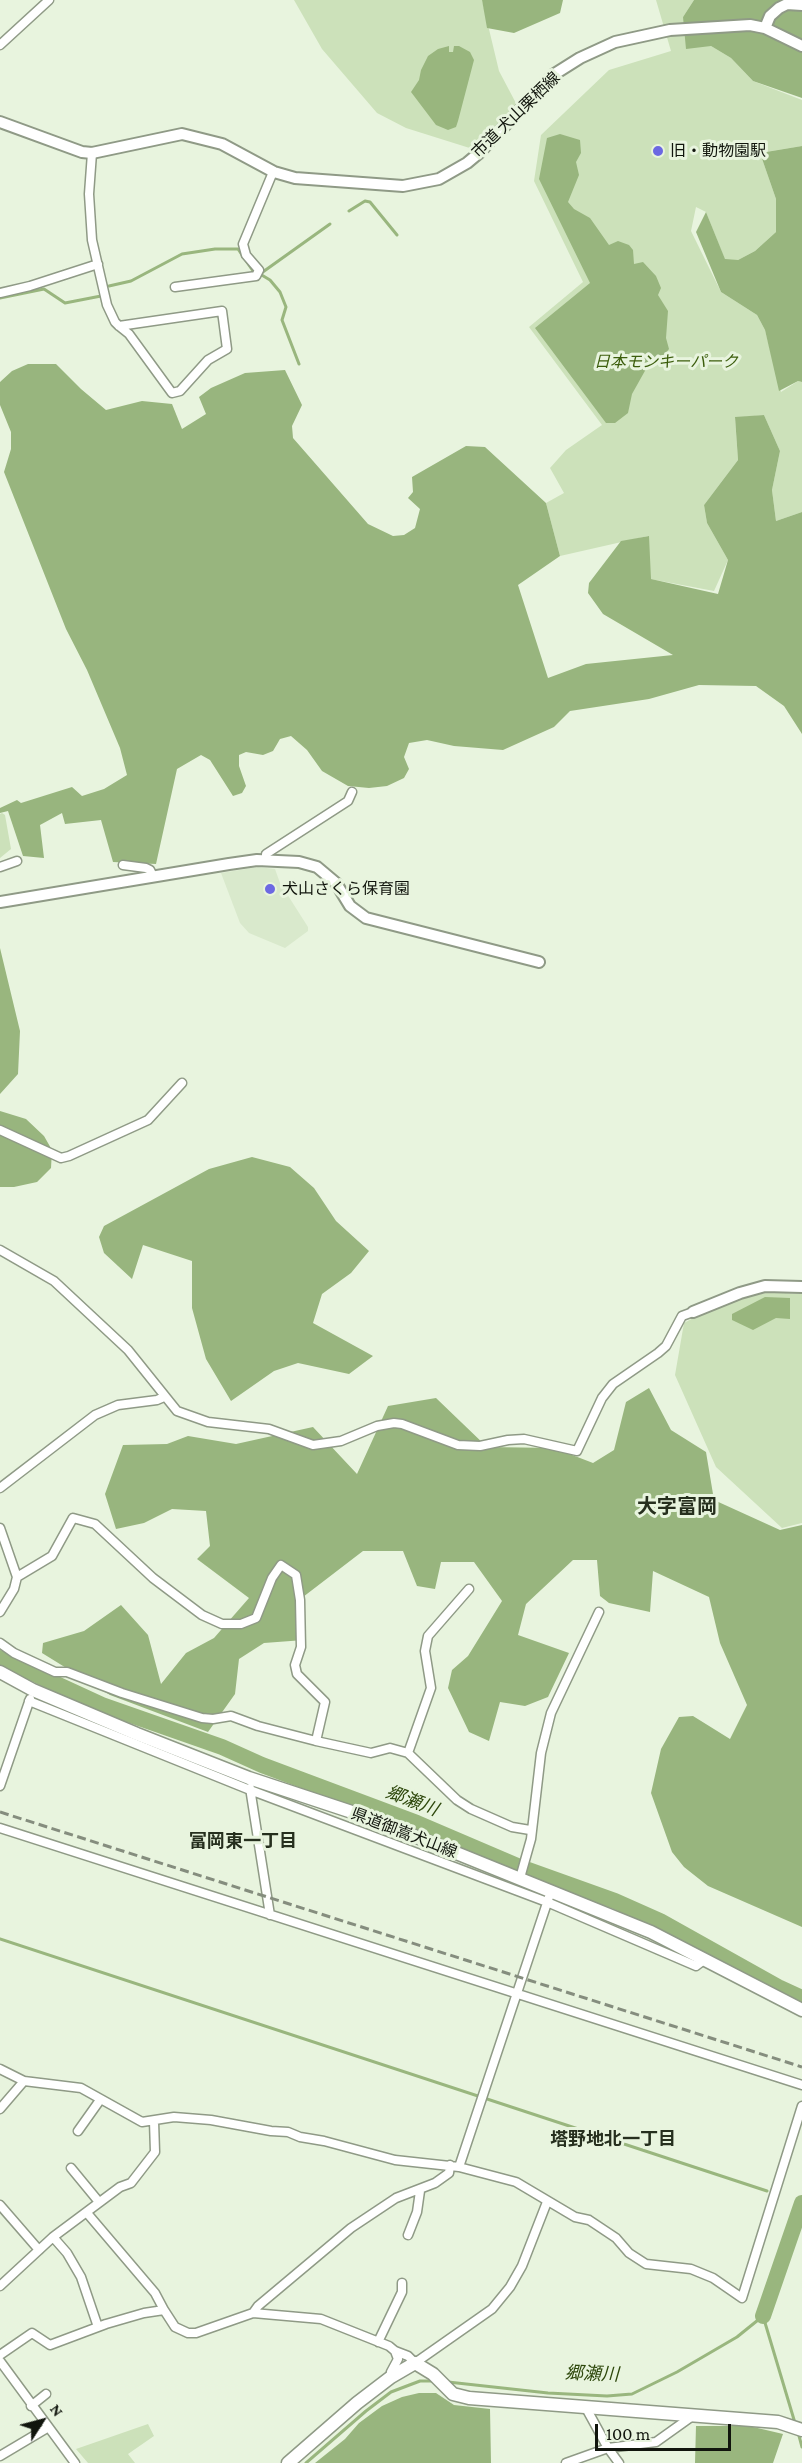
<!DOCTYPE html>
<meta charset="utf-8">
<style>
body{margin:0}
#map{position:relative;width:802px;height:2463px;overflow:hidden;background:#e8f4de;font-family:"Crimson Pro",serif}
canvas{display:block}
.north{position:absolute;left:12px;top:2391px;width:60px;height:60px;-webkit-text-stroke:4px #e8f4de;paint-order:stroke;rotate:54deg;font-size:16px;font-weight:700;line-height:24px;text-align:center;color:#11150d}
.north::after{content:'';display:block;margin:auto;width:21px;height:27px;background:#11150d;clip-path:polygon(50% 0,100% 100%,50% 72%,0 100%)}
.scale{position:absolute;left:595px;top:2424px;width:136px;height:27px;box-sizing:border-box;border:3px solid #11150d;border-top:0;padding-left:8px;font-size:18px;line-height:21px;white-space:nowrap;color:#11150d;-webkit-text-stroke:4px #e8f4de;paint-order:stroke}
</style>
<div id="map">
<canvas width="802" height="2463"></canvas>
<div class="north">N</div>
<div class="scale">100 m</div>
</div>
<script>
const ctx = document.querySelector('canvas').getContext('2d');
ctx.lineJoin = 'round';
function paint(path, color) {
  ctx.fillStyle = color;
  ctx.fill(path, 'evenodd');
}
function poly(rows) {
  const path = new Path2D();
  for (const r of rows) {
    path.moveTo(r[0], r[1]);
    for (let i = 2; i < r.length; i += 2) path.lineTo(r[i], r[i + 1]);
  }
  return path;
}
function stroke(path, color, width, dash) {
  ctx.strokeStyle = color;
  ctx.lineWidth = width;
  ctx.lineCap = dash ? 'butt' : 'round';
  ctx.setLineDash(dash || []);
  ctx.stroke(path);
}
function write(font, color, halo, rows, align = 'center') {
  ctx.font = font + ' "Crimson Pro","Noto Sans JP",serif';
  ctx.lineWidth = 6;
  ctx.setLineDash([]);
  ctx.textBaseline = 'middle';
  ctx.strokeStyle = halo;
  ctx.fillStyle = color;
  for (const [text, x, y, turn = 0] of rows) {
    ctx.save();
    ctx.translate(x, y);
    ctx.rotate((+turn || 0) * Math.PI / 180);
    ctx.textAlign = isNaN(turn) ? turn : align;
    if (halo) ctx.strokeText(text, 0, 0);
    ctx.fillText(text, 0, 0);
    ctx.restore();
  }
}
const built = poly([
 [258,867,275,869,280,883,308,927,308,931,285,948,249,933,240,923,221,873]
]);
const green = poly([
 [294,0,482,0,499,71,518,107,476,150,406,128,377,113,322,49],
 [656,0,694,0,683,17,711,46,731,58,753,81,802,100,802,146,760,153,776,199,776,232,755,251,738,260,725,260,706,212,696,207,691,231,721,292,757,315,765,330,781,392,798,381,802,382,802,512,776,521,772,490,780,451,764,415,735,418,738,460,704,505,707,523,728,560,714,591,650,579,648,536,560,556,546,503,564,493,550,468,566,450,602,425,529,327,583,282,534,181,541,135,609,70,671,51],
 [2,813,5,815,11,849,0,858,0,814],
 [769,1292,802,1294,802,1523,782,1528,716,1467,675,1375,684,1323,695,1317,740,1299],
 [148,2424,154,2436,128,2454,135,2463,88,2463,76,2449]
]);
const forest = poly([
 [482,0,563,0,560,13,514,33,487,28],
 [694,0,802,0,802,98,753,81,731,58,711,46,686,49,683,17],
 [560,134,580,140,581,153,576,162,579,175,568,202,574,209,590,218,609,245,618,241,629,245,633,250,634,264,643,262,656,276,661,288,658,295,668,311,666,338,669,349,658,363,646,369,632,394,628,413,615,423,606,423,535,328,590,283,539,179,547,138],
 [802,146,802,382,798,381,779,391,765,330,757,315,721,292,696,232,706,212,725,259,738,260,755,251,776,232,776,199,760,153],
 [28,364,56,364,81,389,106,410,142,401,172,404,182,429,206,414,199,397,211,388,245,373,285,370,302,405,292,426,293,438,368,524,393,536,404,535,415,528,420,509,408,498,413,492,412,477,466,446,485,447,546,503,560,556,518,585,548,678,586,664,673,655,603,614,588,593,589,583,621,541,649,536,651,579,718,594,728,560,707,523,704,505,738,460,735,417,764,415,780,451,772,490,776,521,802,512,802,734,784,706,756,686,699,685,649,699,570,711,554,727,503,750,454,746,427,740,409,743,404,757,409,769,404,778,387,786,369,788,348,786,322,771,307,750,291,736,280,739,273,751,263,755,246,752,239,755,239,766,246,786,242,793,233,796,210,760,201,755,177,769,156,864,113,862,101,820,65,824,62,813,40,825,44,858,23,856,8,811,0,813,0,808,17,800,21,803,72,787,82,796,104,789,127,775,120,748,87,670,66,629,4,472,11,449,11,432,0,405,0,382,12,371],
 [0,1111,26,1119,44,1136,52,1150,51,1168,37,1182,14,1187,0,1187],
 [252,1157,290,1167,314,1188,336,1221,369,1251,351,1273,322,1294,313,1323,373,1356,349,1374,298,1363,274,1371,231,1401,206,1359,192,1308,192,1261,143,1245,132,1279,104,1253,99,1237,104,1226,209,1169],
 [649,1388,671,1430,706,1452,714,1500,780,1530,802,1525,802,1927,708,1886,684,1867,672,1852,651,1793,661,1749,679,1717,693,1716,730,1739,747,1705,720,1643,709,1597,653,1571,650,1612,609,1603,600,1596,597,1560,573,1560,526,1604,518,1635,569,1653,548,1697,525,1706,500,1702,489,1741,469,1732,448,1688,452,1670,468,1656,502,1601,474,1562,441,1562,435,1589,417,1586,403,1551,363,1551,303,1597,304,1640,264,1643,239,1659,235,1694,208,1732,110,1695,42,1653,43,1643,84,1631,121,1605,148,1635,161,1684,186,1653,214,1638,249,1598,197,1559,210,1546,206,1511,172,1509,144,1523,116,1529,105,1494,123,1445,167,1444,188,1436,236,1444,313,1427,357,1474,388,1406,436,1398,487,1447,554,1448,593,1463,614,1450,626,1402],
 [419,2393,436,2393,454,2405,490,2409,491,2463,315,2463,345,2439,359,2423,382,2406,402,2397]
]);
const water = poly([
 [449,46,449,52,453,52,454,46,459,46,470,52,474,60,458,121,456,127,448,130,436,125,411,92,419,80,421,70,428,56,438,49],
 [0,948,20,1031,18,1074,0,1094],
 [765,1297,790,1298,790,1319,776,1318,753,1330,732,1320,732,1314],
 [696,2426,749,2426,783,2434,773,2463,695,2463]
]);
const stream = poly([
 [349,211,365,201,370,202,397,235],
 [109,286,131,281,182,254,215,249,238,249,253,271],
 [0,298,44,289,65,303,101,296],
 [299,364,282,320,286,307,280,292,270,280,260,274,330,224],
 [0,1939,767,2191],
 [448,2382,548,2393,607,2396,632,2394,677,2372,737,2337,763,2316,795,2423],
 [798,2432,802,2447],
 [306,2463,366,2411,391,2392,420,2381,436,2381]
]);
const river = poly([
 [0,1658,102,1705,222,1747,262,1765,417,1823,520,1867,615,1901,660,1921,778,1987,802,1998],
 [763,2316,802,2203]
]);
const minor = poly([
 [0,45,49,0],
 [92,153,89,194,92,240,107,305,115,322,119,326,129,334,172,393,180,391,208,360,227,349,222,311,119,326],
 [175,287,256,276,259,270,246,255,243,244,273,172],
 [0,293,30,286,98,264],
 [266,860,266,854,348,801,352,792],
 [123,865,146,868,150,870,153,876],
 [0,867,17,861],
 [0,1130,61,1158,69,1156,148,1120,182,1083],
 [0,1250,54,1281,128,1350,177,1411,208,1422,269,1429,313,1445,341,1441,377,1426,394,1423,402,1424,458,1445,480,1446,508,1440,524,1439,577,1451,602,1398,613,1384,658,1353,666,1346,682,1316,693,1312],
 [0,1488,95,1415,118,1405,157,1400,164,1397],
 [0,1528,17,1577],
 [0,1612,14,1589,17,1577,52,1556,73,1518,95,1524,153,1578,202,1615,222,1624,241,1624,256,1618,272,1578,281,1565,296,1575,300,1600,301,1647,295,1665,297,1674,325,1702,316,1741,371,1753,390,1748,408,1753,457,1800,471,1809,512,1827,530,1830],
 [0,1643,14,1653,55,1672,67,1672,122,1693,202,1718,213,1719,231,1716,258,1726,316,1741],
 [29,1701,250,1790,547,1902,696,1966,705,1959],
 [408,1753,431,1688,425,1651,428,1636,469,1589],
 [0,1786,30,1699],
 [250,1788,270,1915],
 [0,1828,802,2085],
 [520,1878,531,1839,541,1753,551,1713,599,1612],
 [0,2069,24,2081,81,2088,142,2122,174,2117,211,2120,271,2131,288,2132,300,2137,324,2141,395,2160,459,2167,516,2182,575,2217,589,2220,616,2238,629,2253,646,2264,691,2269,713,2278,742,2298,802,2106],
 [0,2109,24,2081],
 [78,2131,100,2100],
 [459,2167,549,1897],
 [71,2168,99,2202],
 [0,2205,39,2250],
 [87,2213,155,2293,164,2310],
 [408,2235,417,2212,420,2191],
 [53,2237,67,2253,81,2277,98,2327],
 [0,2286,53,2237,120,2187,131,2183,155,2152,154,2121],
 [253,2313,258,2306,351,2228,396,2198,435,2183,449,2173,450,2165],
 [378,2342,402,2292,402,2283],
 [0,2355,32,2333,50,2345,106,2324,144,2313,164,2310,175,2327,188,2333,196,2333,253,2313,321,2319,389,2346,395,2351,408,2356,415,2363,492,2309,510,2287,522,2266,547,2202],
 [0,2361,75,2463],
 [391,2377,391,2372,398,2359,395,2351],
 [31,2406,46,2394],
 [586,2408,608,2448,619,2463],
 [0,2456,47,2428],
 [566,2463,608,2448,656,2442,691,2417]
]);
const tertiary = poly([
 [765,28,770,16,779,8,787,4,802,5],
 [0,122,82,152,92,153,182,134,222,144,274,172,295,178,403,186,439,179,467,163,479,153,553,75,580,58,615,42,670,30,750,25,765,28,802,46],
 [0,902,229,864,257,860,299,862,317,867,336,883,350,906,366,918,539,962],
 [693,1312,740,1293,765,1286,802,1287]
]);
const secondary = poly([
 [0,1672,33,1690,137,1734,249,1778,370,1818,651,1932,802,2010],
 [288,2463,357,2403,391,2377,415,2363,433,2374,453,2394,469,2398,778,2422,802,2430]
]);
const rail = poly([
 [0,1812,802,2067]
]);
const markers = [
 [658,151,6,"#6c68e2"],
 [270,889,6,"#6c68e2"]
];
const streetNames = [
 ["市道 犬山栗栖線",516,115,-44],
 ["県道御嵩犬山線",404,1833,21]
];
const poiNames = [
 ["旧・動物園駅",670,151],
 ["犬山さくら保育園",282,889]
];
const parkNames = [
 ["日本モンキーパーク",666,362]
];
const waterNames = [
 ["郷瀬川",412,1801,21],
 ["郷瀬川",592,2374,2]
];
const neighbourhoodNames = [
 ["富岡東一丁目",243,1841],
 ["塔野地北一丁目",613,2139]
];
const quarterNames = [
 ["大字富岡",677,1507]
];
paint(built, '#d9e9cc');
paint(green, '#cce1ba');
paint(forest, '#98b57e');
paint(water, '#99b67e');
stroke(stream, '#99b67e', 3);
stroke(river, '#99b67e', 16);
stroke(minor, '#8f9a86', 11);
stroke(tertiary, '#8f9a86', 14);
stroke(secondary, '#8f9a86', 15);
stroke(minor, '#fff', 8);
stroke(tertiary, '#fff', 10);
stroke(secondary, '#fff', 12);
stroke(rail, '#858d7e', 3, [9, 4.5]);
for (const [x, y, r, color] of markers) {
  const dot = new Path2D();
  dot.arc(x, y, r, 0, 2 * Math.PI);
  ctx.fillStyle = color;
  ctx.fill(dot);
  stroke(dot, '#e8f4de', 2);
}
write('16px', '#11150d', '#e8f4de', streetNames);
write('16px', '#11150d', '#e8f4de', poiNames, 'left');
write('italic 16px', '#3c5e0d', '#e8f4de', parkNames);
write('italic 18px', '#2e480c', '#e8f4de', waterNames);
write('bold 18px', '#262f1e', '#e8f4de', neighbourhoodNames);
write('bold 20px', '#262f1e', '#e8f4de', quarterNames);
</script>
